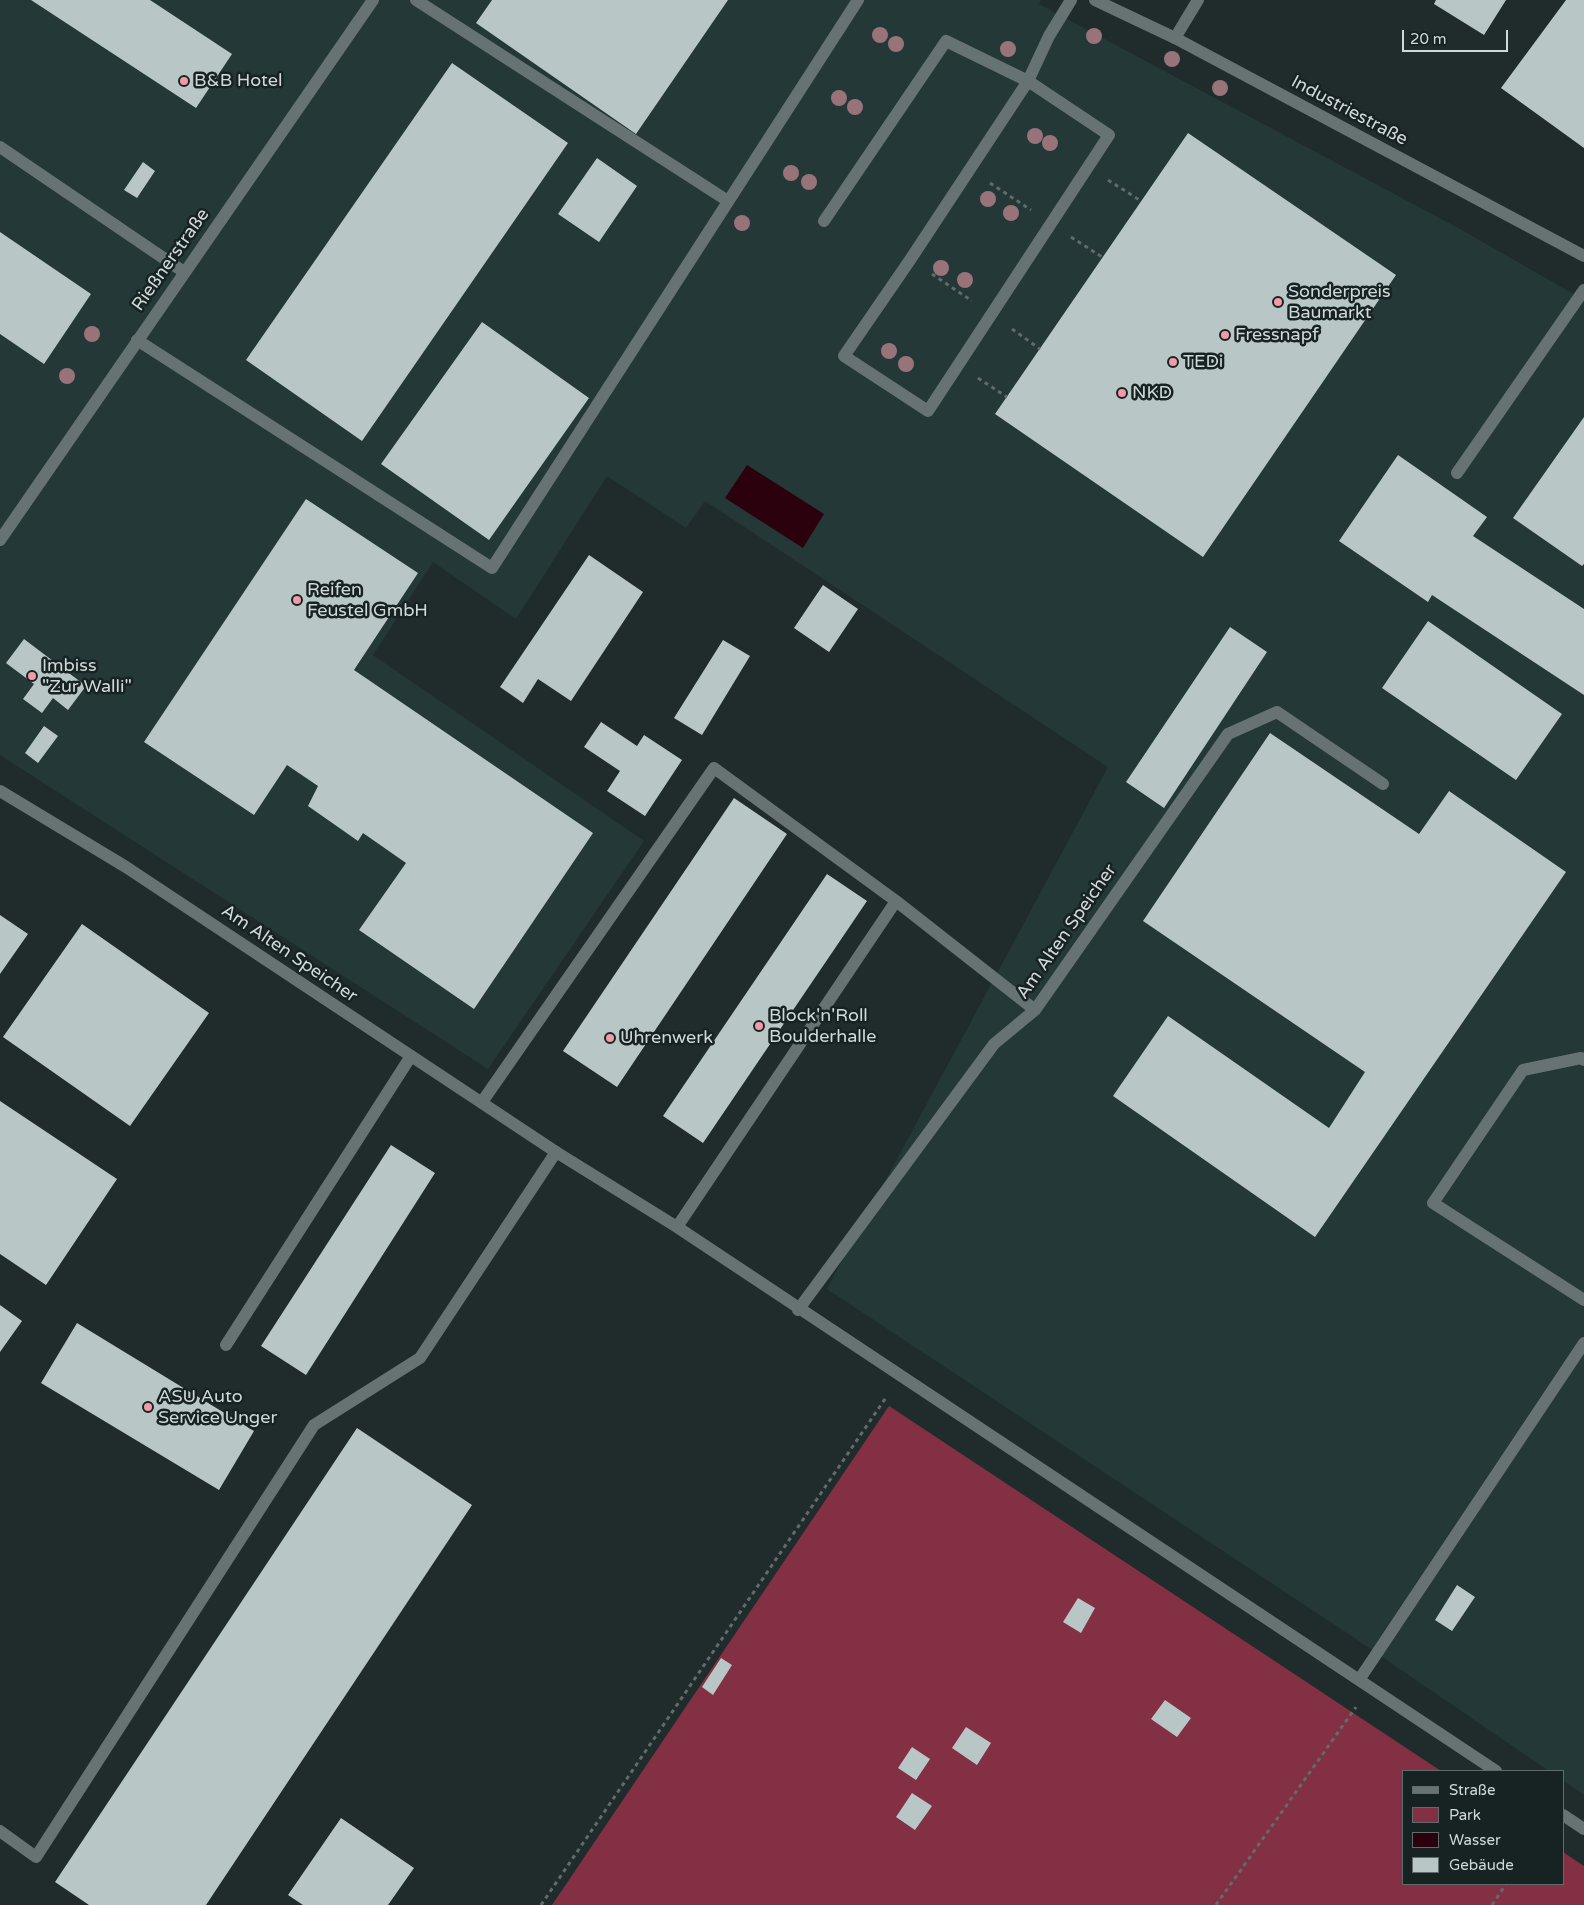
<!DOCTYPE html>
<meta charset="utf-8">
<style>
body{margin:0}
#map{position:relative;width:1584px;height:1905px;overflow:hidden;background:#202c2b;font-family:"Varela Round",sans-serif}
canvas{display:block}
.legend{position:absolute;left:1402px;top:1770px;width:162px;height:115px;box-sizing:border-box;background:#172222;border:1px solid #616b6b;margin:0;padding:6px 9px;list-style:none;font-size:15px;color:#d1d9d8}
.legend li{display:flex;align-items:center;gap:10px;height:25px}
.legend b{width:25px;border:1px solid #616b6b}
.scale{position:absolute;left:1402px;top:30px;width:106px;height:22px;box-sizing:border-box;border:2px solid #d1d9d8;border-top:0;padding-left:6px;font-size:15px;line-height:18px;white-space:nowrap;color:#d1d9d8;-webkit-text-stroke:4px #172222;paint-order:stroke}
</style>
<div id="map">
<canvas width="1584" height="1905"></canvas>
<ul class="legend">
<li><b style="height:6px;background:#667372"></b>Straße</li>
<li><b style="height:14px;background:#843044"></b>Park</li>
<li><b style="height:14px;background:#2b010d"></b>Wasser</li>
<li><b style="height:14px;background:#b8c7c6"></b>Gebäude</li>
</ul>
<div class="scale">20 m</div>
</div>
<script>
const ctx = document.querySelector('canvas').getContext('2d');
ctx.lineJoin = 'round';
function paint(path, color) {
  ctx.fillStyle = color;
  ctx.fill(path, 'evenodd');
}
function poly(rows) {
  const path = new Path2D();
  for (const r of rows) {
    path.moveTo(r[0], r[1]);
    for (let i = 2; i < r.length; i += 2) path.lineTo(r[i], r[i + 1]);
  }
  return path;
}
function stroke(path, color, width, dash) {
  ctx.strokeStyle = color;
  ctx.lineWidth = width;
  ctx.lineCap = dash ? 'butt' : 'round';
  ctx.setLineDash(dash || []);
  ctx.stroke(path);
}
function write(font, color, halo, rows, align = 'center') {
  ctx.font = font + ' "Varela Round",sans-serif';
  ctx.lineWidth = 5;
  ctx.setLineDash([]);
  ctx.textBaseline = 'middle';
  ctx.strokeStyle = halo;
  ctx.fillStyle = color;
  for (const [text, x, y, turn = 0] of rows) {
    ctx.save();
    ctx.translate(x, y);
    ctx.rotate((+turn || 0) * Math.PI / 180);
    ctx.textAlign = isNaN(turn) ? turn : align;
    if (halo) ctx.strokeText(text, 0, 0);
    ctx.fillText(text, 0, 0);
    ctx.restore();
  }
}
const built = poly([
 [0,0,1041,0,1039,4,1460,229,1584,300,1584,1795,1563,1780,1563,1771,1549,1771,1353,1637,827,1289,1108,767,705,501,686,528,607,476,516,619,433,562,373,655,644,841,488,1069,0,755]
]);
const green = poly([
 [889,1406,1441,1771,1403,1771,1403,1884,1563,1884,1563,1852,1584,1866,1584,1905,552,1905]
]);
const water = poly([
 [747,465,824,514,803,548,725,498]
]);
const building = poly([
 [31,0,150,0,232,54,196,108],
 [492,0,728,0,636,134,476,23],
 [1436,0,1506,0,1484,35,1434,4],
 [1566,0,1584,0,1584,148,1501,88],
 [452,63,568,143,362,441,246,360],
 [1188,133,1396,275,1203,557,995,414],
 [597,158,637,186,599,242,558,214],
 [143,162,155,171,137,198,124,190],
 [0,232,91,294,44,364,0,334],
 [482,322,589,398,489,540,381,464],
 [1584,417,1584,564,1582,566,1513,518],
 [1398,455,1487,517,1473,536,1584,609,1584,695,1432,595,1428,602,1339,541],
 [306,499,418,573,354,670,593,833,474,1009,359,930,406,863,363,833,358,841,308,806,318,786,287,765,254,815,144,742],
 [589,555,643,592,571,701,538,679,523,703,500,687],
 [823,585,858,609,829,652,794,628],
 [1428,621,1562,714,1516,780,1382,688],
 [1230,627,1267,652,1164,808,1126,782],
 [24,639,86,686,68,710,53,698,42,713,23,699,34,684,6,663],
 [723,640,750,656,702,735,674,718],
 [601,722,637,746,644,735,682,760,645,816,607,791,620,771,584,747],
 [44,726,58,736,38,763,25,753],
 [1270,733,1419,834,1449,791,1566,872,1315,1237,1113,1096,1168,1016,1329,1128,1365,1072,1143,921],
 [734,798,787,834,617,1087,563,1051],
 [827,874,867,901,703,1143,663,1116],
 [0,915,28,934,0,974],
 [82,924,209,1013,130,1126,3,1037],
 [0,1101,117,1179,46,1285,0,1254],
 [391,1145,435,1173,306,1375,261,1346],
 [0,1305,22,1321,0,1352],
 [77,1323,254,1431,219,1490,41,1383],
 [357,1428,472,1505,206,1905,89,1905,55,1882],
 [1457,1585,1475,1597,1452,1631,1435,1620],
 [1078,1598,1095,1608,1081,1633,1063,1622],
 [721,1658,732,1665,713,1695,702,1687],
 [1165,1700,1191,1718,1177,1737,1151,1719],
 [966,1727,991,1743,977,1765,952,1748],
 [912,1747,930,1759,916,1780,898,1768],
 [912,1793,932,1806,915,1830,896,1817],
 [341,1818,414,1868,388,1905,303,1905,288,1895]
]);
const path = poly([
 [1108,180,1141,201],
 [990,183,1031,210],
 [1071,237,1102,257],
 [932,274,972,301],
 [1012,329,1040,349],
 [978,378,1007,397],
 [541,1905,887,1396],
 [1216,1905,1356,1707],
 [1492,1905,1506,1884]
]);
const service = poly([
 [416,0,728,201],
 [1175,38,1198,0],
 [0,147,184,272],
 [824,221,946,41,1028,81,1109,135,928,411,844,356,910,260,1028,81,1049,36,1071,0],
 [137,340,492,568,858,0],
 [1457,473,1584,290],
 [1584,1060,1581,1058,1523,1070,1433,1203,1584,1300],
 [482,1102,714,768,896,901,1035,1010],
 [677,1227,896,901],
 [798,1310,994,1044,1035,1010,1228,734,1277,712,1383,784],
 [226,1345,411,1056],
 [1359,1680,1584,1343],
 [1563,1815,1584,1829],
 [0,1831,36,1857,314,1425,420,1358,556,1152,677,1227,1496,1771]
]);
const minor = poly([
 [1095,0,1175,38,1584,256],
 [0,791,126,867,556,1152]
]);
const tertiary = poly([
 [0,540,373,0]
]);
const trees = [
 [880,35],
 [1094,36],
 [896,44],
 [1008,49],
 [1172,59],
 [1220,88],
 [839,98],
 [855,107],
 [1035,136],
 [1050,143],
 [791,173],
 [809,182],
 [988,199],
 [1011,213],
 [742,223],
 [941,268],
 [965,280],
 [92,334],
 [889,351],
 [906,364],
 [67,376]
];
const markers = [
 [184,81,5,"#f39aa9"],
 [1278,302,5,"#f39aa9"],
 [1225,335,5,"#f39aa9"],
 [1173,362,5,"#f39aa9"],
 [1122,393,5,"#f39aa9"],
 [297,600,5,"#f39aa9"],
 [32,676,5,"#f39aa9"],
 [759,1026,5,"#f39aa9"],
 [610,1038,5,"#f39aa9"],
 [148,1407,5,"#f39aa9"]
];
const poiNames = [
 ["B&B Hotel",194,81],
 ["Sonderpreis",1288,292],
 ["Baumarkt",1288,313],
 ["Fressnapf",1235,335],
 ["TEDi",1183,362],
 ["NKD",1132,393],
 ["Reifen",307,590],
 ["Feustel GmbH",307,611],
 ["Imbiss",42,666],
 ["\"Zur Walli\"",42,687],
 ["Block'n'Roll",769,1016],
 ["Boulderhalle",769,1037],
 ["Uhrenwerk",620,1038],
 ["ASU Auto",158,1397],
 ["Service Unger",158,1418]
];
const streetNames = [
 ["Industriestraße",1349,111,28],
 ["Rießnerstraße",171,260,-55],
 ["Am Alten Speicher",1067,932,-55],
 ["Am Alten Speicher",289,954,34]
];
paint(built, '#233837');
paint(green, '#843044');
paint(water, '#2b010d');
paint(building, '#b8c7c6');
stroke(path, '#606b6a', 3, [4, 4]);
stroke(service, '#667372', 12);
stroke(minor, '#667372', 12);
stroke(tertiary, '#667372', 12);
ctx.fillStyle = '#98747a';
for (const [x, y] of trees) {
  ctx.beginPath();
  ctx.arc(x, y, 8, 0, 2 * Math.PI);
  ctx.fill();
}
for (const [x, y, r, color] of markers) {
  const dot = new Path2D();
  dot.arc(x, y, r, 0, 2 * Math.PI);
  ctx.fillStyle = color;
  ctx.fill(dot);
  stroke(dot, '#172222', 2);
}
write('18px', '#d1d9d8', '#172222', poiNames, 'left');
write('18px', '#d1d9d8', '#172222', streetNames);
</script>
